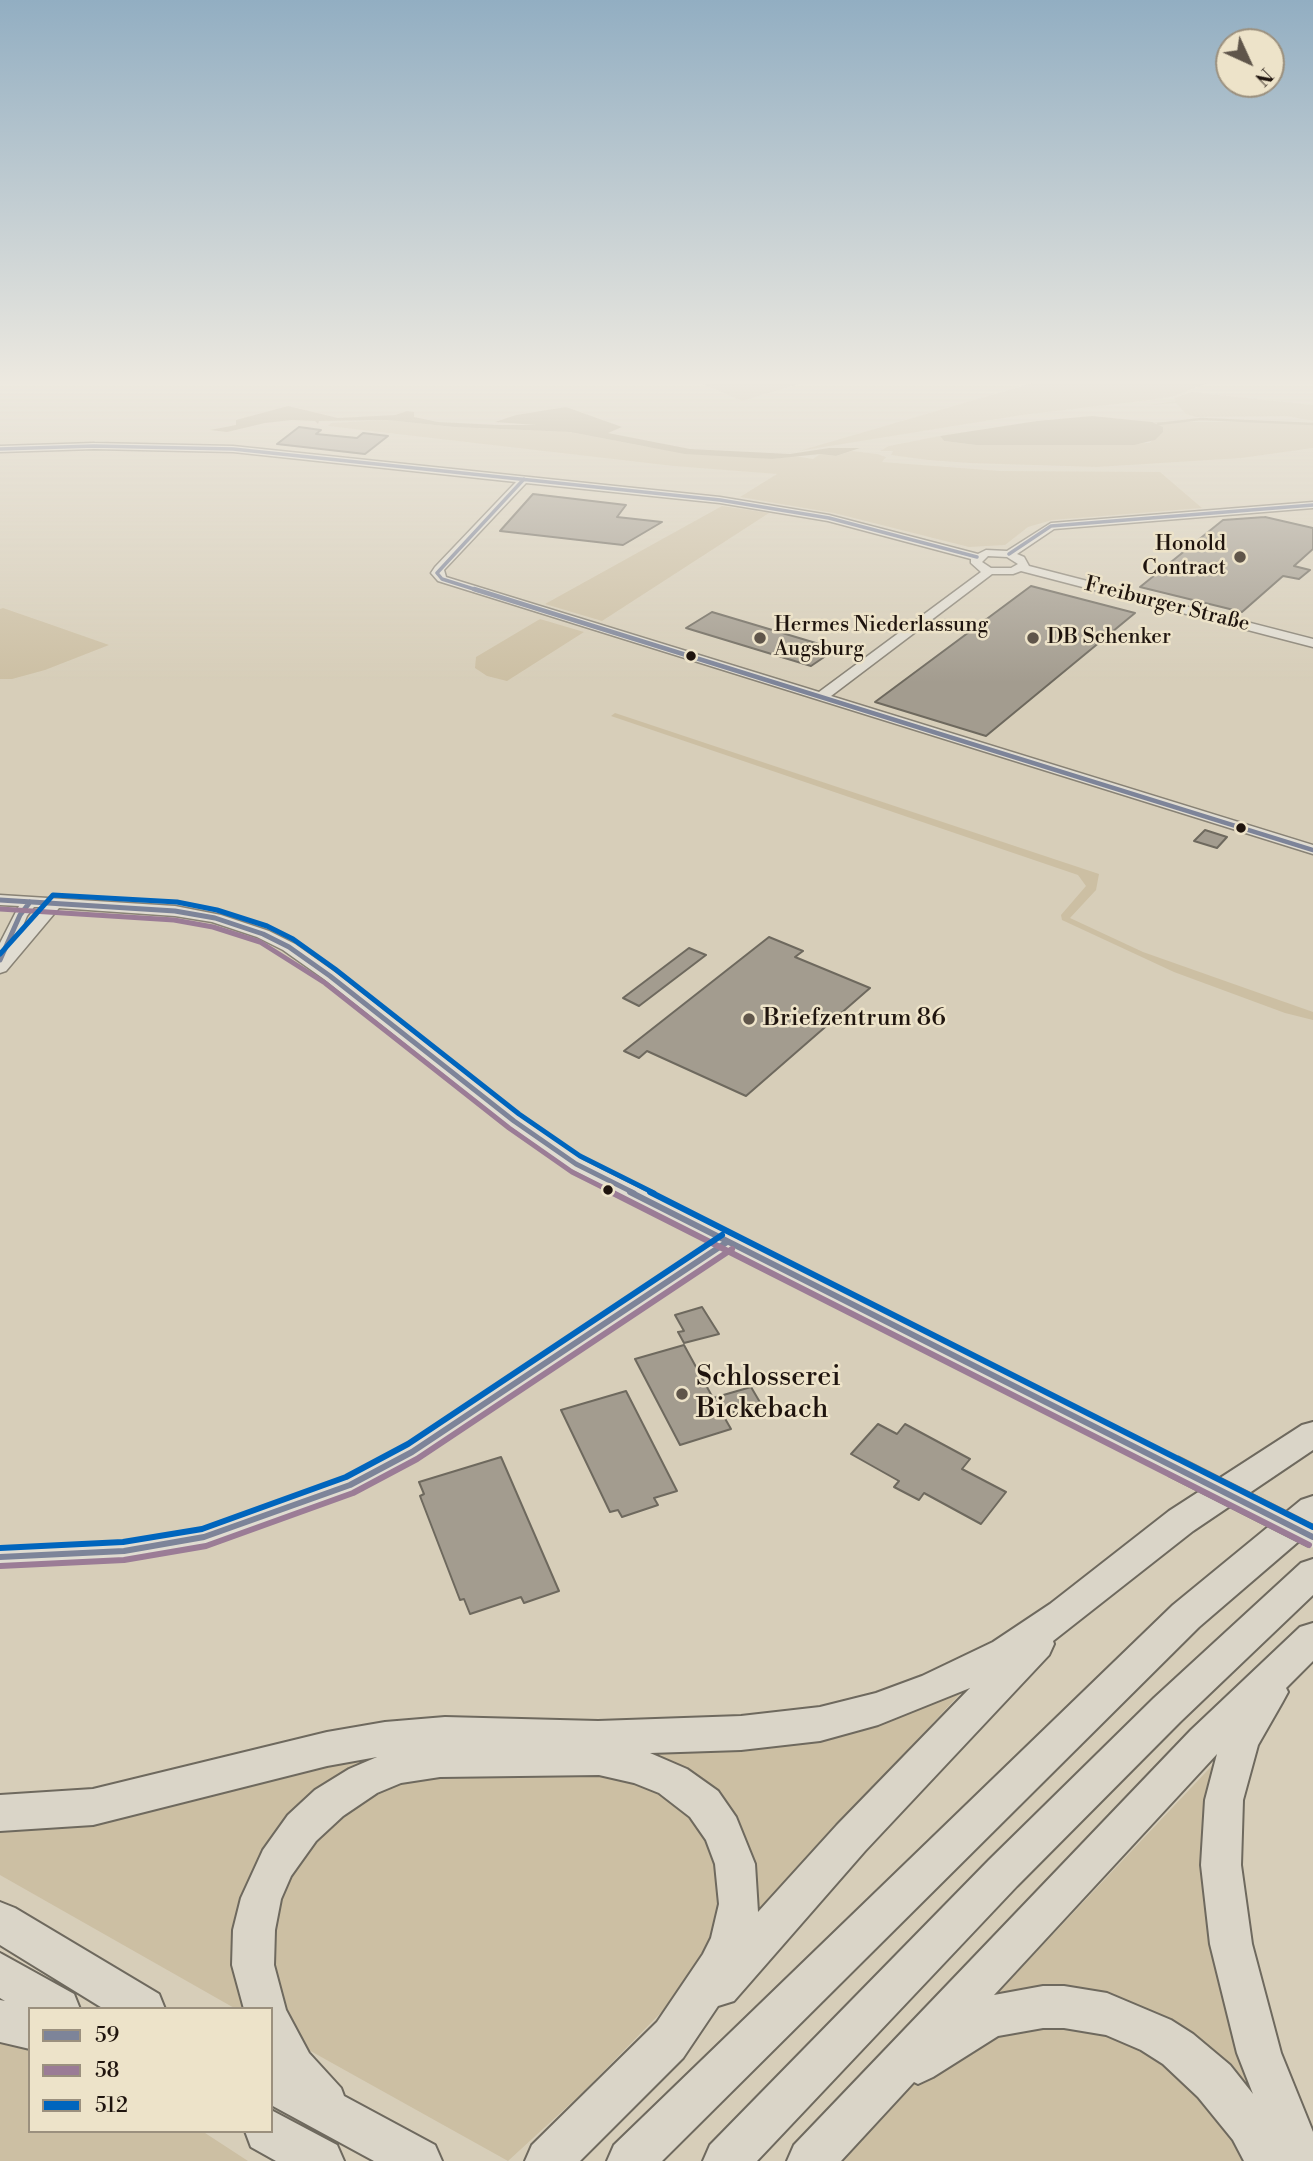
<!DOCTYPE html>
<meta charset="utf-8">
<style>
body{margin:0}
#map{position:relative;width:1313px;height:2161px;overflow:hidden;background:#d7ceb9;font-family:"Libre Bodoni",serif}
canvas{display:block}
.legend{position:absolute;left:28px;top:2007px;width:245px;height:126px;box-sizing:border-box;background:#ede3c9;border:2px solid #9b907e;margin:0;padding:9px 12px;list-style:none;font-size:21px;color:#1f140e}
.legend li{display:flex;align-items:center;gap:14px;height:35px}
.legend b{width:35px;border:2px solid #9b907e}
.north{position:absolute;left:1215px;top:28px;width:70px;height:70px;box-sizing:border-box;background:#ede3c9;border:2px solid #9b907e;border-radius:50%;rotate:135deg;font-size:19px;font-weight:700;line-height:28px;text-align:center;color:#1f140e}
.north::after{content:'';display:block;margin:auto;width:24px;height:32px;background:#5f554a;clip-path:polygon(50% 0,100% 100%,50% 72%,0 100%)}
</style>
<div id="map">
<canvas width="1313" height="2161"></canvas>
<ul class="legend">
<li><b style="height:9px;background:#7d8499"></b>59</li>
<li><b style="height:9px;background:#9b7c96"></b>58</li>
<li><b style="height:9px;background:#0065bd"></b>512</li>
</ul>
<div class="north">N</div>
</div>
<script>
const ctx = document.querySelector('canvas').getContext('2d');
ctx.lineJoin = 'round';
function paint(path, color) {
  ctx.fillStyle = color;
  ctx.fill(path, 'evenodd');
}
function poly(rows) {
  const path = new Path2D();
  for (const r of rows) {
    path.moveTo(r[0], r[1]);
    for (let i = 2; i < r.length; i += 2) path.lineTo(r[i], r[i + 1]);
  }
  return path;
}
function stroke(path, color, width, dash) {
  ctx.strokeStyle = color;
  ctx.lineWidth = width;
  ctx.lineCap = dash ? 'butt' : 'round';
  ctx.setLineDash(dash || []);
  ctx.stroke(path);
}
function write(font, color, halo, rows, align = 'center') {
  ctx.font = font + ' "Libre Bodoni",serif';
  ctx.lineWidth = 5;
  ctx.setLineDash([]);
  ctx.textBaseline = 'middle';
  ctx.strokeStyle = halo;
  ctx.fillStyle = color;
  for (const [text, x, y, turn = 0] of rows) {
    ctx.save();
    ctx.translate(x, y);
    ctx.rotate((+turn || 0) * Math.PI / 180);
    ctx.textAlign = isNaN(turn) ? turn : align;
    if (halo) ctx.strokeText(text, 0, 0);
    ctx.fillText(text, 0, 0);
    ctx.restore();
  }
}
const green = poly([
 [694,380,812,380,742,401],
 [1043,380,1214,380,1175,396,1150,400,1022,415,799,451],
 [1191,392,1313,405,1313,421,1287,416,1196,417,1186,414,1176,403,1149,405,1176,401,1174,398],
 [387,420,454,427,570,432,643,446,772,459,794,456,813,459,820,454,836,456,852,451,877,454,886,457,882,462,1000,471,1160,472,1202,508,1052,520,1028,527,1005,545,969,547,834,513,740,497,777,474,674,466,328,426,331,423],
 [1152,422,1291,422,1313,425,1313,448,1241,458,1097,467,970,463,928,460,891,455,893,451,880,451,889,446,940,436,944,441,976,445,1149,443,1163,432,1158,424],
 [722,506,769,513,602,621,545,604],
 [3,608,52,625,109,645,45,670,12,679,0,679,0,609],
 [540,619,584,632,507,681,487,676,475,668,476,657],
 [615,713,1099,874,1096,890,1070,918,1143,952,1313,1012,1313,1020,1285,1013,1174,972,1062,920,1061,915,1086,886,1078,875,611,716],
 [971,1682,697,1976,581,2094,508,2161,271,2029,271,2009,236,2009,0,1875,0,1828,378,1749,636,1741],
 [1223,1754,1211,1809,1286,2147,1165,2028,991,2000],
 [0,2000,30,2020,30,2131,202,2131,248,2161,0,2161],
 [1071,2012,1190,2068,1255,2161,837,2161,957,2036]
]);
const water = poly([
 [288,406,338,418,395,415,407,411,414,412,414,417,438,422,498,425,536,425,495,422,516,415,566,407,622,427,608,433,690,449,790,454,829,448,860,448,836,456,820,454,772,459,685,454,570,432,454,427,387,420,319,421,318,424,315,421,292,420,265,423,227,432,210,430,236,425,236,420],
 [1092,416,1152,422,1163,427,1163,432,1155,440,1134,445,976,445,944,441,940,436,1037,421]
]);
const stream = poly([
 [1158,424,1201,419,1313,424]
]);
const building = poly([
 [299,427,321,430,316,434,357,438,363,433,388,436,365,454,277,444,299,427],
 [533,494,626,505,617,517,662,522,623,545,500,531,533,494],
 [1265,517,1313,528,1313,549,1294,566,1310,570,1299,579,1283,576,1242,612,1140,587,1223,520,1265,517],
 [1031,586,1135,613,986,736,875,702,1031,586],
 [712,612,836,649,811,666,686,628,712,612],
 [1205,830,1227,837,1217,848,1194,841,1205,830],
 [769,937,803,951,795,957,870,988,746,1096,647,1051,639,1058,624,1051,769,937],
 [689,948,706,955,639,1006,623,998,689,948],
 [702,1307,719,1334,684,1343,678,1332,684,1331,675,1315,702,1307],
 [684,1345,713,1398,751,1387,761,1404,723,1415,731,1429,680,1445,635,1359,684,1345],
 [626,1391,677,1491,654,1498,658,1505,622,1517,618,1510,610,1512,561,1410,626,1391],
 [878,1424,897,1434,905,1424,970,1459,962,1469,1006,1492,981,1524,924,1493,919,1500,894,1487,899,1481,851,1454,878,1424],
 [501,1457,559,1591,524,1603,521,1597,470,1614,464,1599,460,1600,420,1496,424,1494,419,1482,501,1457]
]);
const minor = poly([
 [94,443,233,446,720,497,829,515,978,554,986,550,1007,551,1051,523,1313,502,1313,508,1054,529,1017,554,1024,557,1029,566,1313,639,1313,647,1021,571,1013,574,992,574,831,696,1313,845,1313,854,438,581,431,573,435,567,516,482,233,452,94,449,0,452,0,446,94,443],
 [526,483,720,503,828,521,971,559,971,563,981,572,819,692,446,577,444,570,526,483],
 [988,556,1007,557,1018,564,1011,568,991,568,982,562,988,556],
 [0,895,175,906,221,915,269,931,295,944,336,973,520,1117,583,1160,1181,1460,1184,1466,1181,1472,1173,1475,1165,1472,729,1250,420,1458,358,1491,204,1546,124,1560,0,1566,0,1548,124,1542,203,1528,342,1479,404,1446,714,1242,569,1168,508,1125,324,979,283,950,257,937,212,922,175,916,59,908,6,971,0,973,0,943,19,906,0,905,0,895],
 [34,907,43,907,19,935,27,916,34,907]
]);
const highway = poly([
 [1313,1422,1313,1450,1193,1531,1053,1641,1054,1644,1049,1655,865,1851,734,2001,718,2006,683,2058,580,2161,525,2161,532,2145,657,2022,703,1954,711,1938,719,1904,715,1864,706,1840,690,1817,659,1793,634,1783,599,1775,440,1777,401,1783,377,1793,343,1816,316,1841,291,1876,281,1899,275,1930,274,1965,286,2010,309,2053,341,2088,344,2096,435,2145,442,2161,374,2161,271,2105,271,2009,244,2009,232,1965,233,1930,241,1898,263,1850,288,1815,315,1790,349,1769,377,1757,327,1766,93,1825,0,1831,0,1795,93,1789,327,1732,385,1722,445,1717,598,1721,741,1716,820,1707,876,1693,922,1676,993,1642,1050,1604,1169,1511,1302,1425,1313,1422],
 [970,1688,837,1825,758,1912,755,1864,736,1817,718,1791,687,1769,650,1753,741,1750,820,1741,878,1725,970,1688],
 [1313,1496,1313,1529,1199,1627,662,2161,607,2161,614,2145,1173,1605,1301,1500,1313,1496],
 [1313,1559,1313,1595,1180,1722,1017,1886,757,2161,703,2161,710,2145,989,1860,1154,1698,1301,1563,1313,1559],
 [1313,1623,1313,1661,1286,1688,1288,1692,1282,1703,1258,1745,1243,1800,1241,1865,1252,1944,1281,2053,1313,2132,1313,2161,1244,2161,1233,2140,1198,2097,1163,2064,1141,2050,1106,2035,1064,2028,1043,2028,998,2036,933,2077,918,2084,914,2082,841,2161,787,2161,794,2145,1191,1730,1300,1627,1313,1623],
 [1217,1754,1205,1800,1201,1865,1210,1944,1237,2053,1253,2094,1230,2065,1193,2034,1171,2020,1107,1993,1064,1986,1043,1986,994,1995,1217,1754],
 [0,1902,15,1908,159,1994,165,2009,104,2009,0,1945,0,1902],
 [0,1953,74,1994,80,2009,30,2009,30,2049,0,2042,0,2000,5,2001,0,1998,0,1953],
 [271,2110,337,2145,344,2161,276,2161,251,2147,245,2131,271,2131,271,2110]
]);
const minorBridge = poly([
 [1173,1466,1313,1537]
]);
const bus1Far3 = poly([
 [0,449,94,446,233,449,720,500,829,518,977,557],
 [1009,554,1051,526,1313,505],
 [480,591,442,579,437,573,524,479]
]);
const bus1Far2 = poly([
 [474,589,1313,850]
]);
const bus1Far1 = poly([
 [0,900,175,911,215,918,263,934,289,947,330,976,514,1121,576,1164,634,1193],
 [0,960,20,915,30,902]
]);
const bus1 = poly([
 [630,1192,1313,1537],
 [0,1557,124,1551,204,1537,350,1485,412,1452,727,1242]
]);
const bus2Far1 = poly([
 [0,909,174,920,213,927,260,942,325,983,509,1128,572,1172,614,1193]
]);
const bus2 = poly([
 [611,1192,1309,1545],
 [0,1566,124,1560,206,1546,353,1493,417,1459,732,1249]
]);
const bus3Far1 = poly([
 [0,954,53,895,177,902,217,910,267,926,293,939,335,969,519,1114,580,1156,654,1193]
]);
const bus3 = poly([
 [650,1192,1313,1527],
 [0,1548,123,1542,202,1529,346,1477,408,1444,722,1235]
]);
const markers = [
 [1240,557,7,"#5f554a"],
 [760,638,7,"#5f554a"],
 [1033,638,7,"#5f554a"],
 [691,656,6,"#1f140e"],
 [1241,828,6,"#1f140e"],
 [749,1019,7,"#5f554a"],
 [608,1190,6,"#1f140e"],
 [682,1394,7,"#5f554a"]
];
const farPoinames = [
 ["Honold",1226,545,"right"],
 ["Contract",1226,569,"right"],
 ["Hermes Niederlassung",774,626],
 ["Augsburg",774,650],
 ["DB Schenker",1047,638]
];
const farStreetnames = [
 ["Freiburger Straße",1167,605,14]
];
const poiNames = [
 ["Briefzentrum 86",763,1019]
];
const nearPoinames = [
 ["Schlosserei",696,1378],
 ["Bickebach",696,1410]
];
paint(green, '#ccbfa3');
paint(water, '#b1a58a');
stroke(stream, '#b1a58a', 2.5);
paint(building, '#a39c8f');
stroke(building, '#6e695e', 2);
stroke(minor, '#888275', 3);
stroke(highway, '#6e695e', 4);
paint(minor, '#e0dcd1');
paint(highway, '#dad5c8');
stroke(minorBridge, '#888275', 24, []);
stroke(minorBridge, '#e0dcd1', 21);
stroke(bus1Far3, '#7d8499', 3.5);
stroke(bus1Far2, '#7d8499', 4.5);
stroke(bus1Far1, '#7d8499', 5);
stroke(bus1, '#7d8499', 6);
stroke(bus2Far1, '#9b7c96', 5);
stroke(bus2, '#9b7c96', 6);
stroke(bus3Far1, '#0065bd', 5);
stroke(bus3, '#0065bd', 6);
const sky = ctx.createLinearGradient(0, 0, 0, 683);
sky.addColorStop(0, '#92aec2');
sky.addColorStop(0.56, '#ede9e0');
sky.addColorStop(1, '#ede9e000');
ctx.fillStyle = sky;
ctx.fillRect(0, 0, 1313, 683);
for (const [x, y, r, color] of markers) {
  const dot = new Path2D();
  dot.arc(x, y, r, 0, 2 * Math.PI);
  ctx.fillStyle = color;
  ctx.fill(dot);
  stroke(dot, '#ede3c9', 2.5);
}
write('21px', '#1f140e', '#ede3c9', farPoinames, 'left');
write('21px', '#1f140e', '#ede3c9', farStreetnames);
write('24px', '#1f140e', '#ede3c9', poiNames, 'left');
write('28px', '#1f140e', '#ede3c9', nearPoinames, 'left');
</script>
